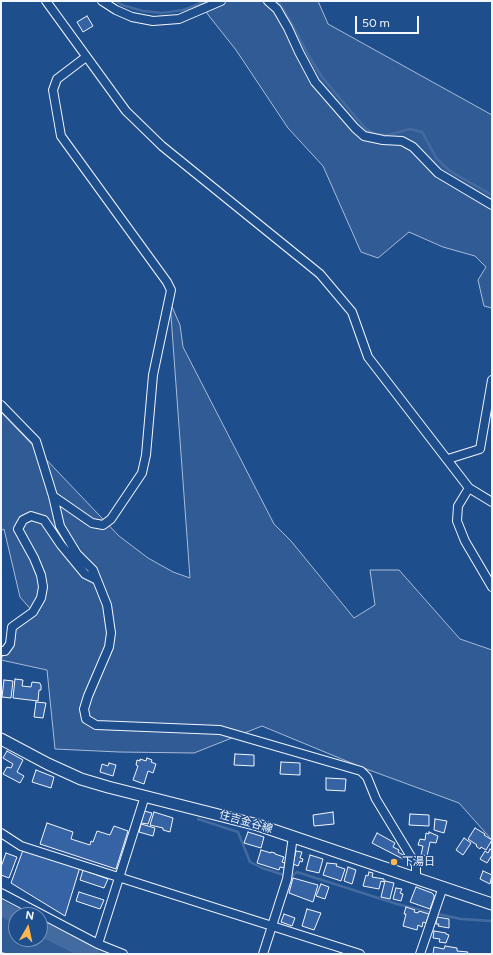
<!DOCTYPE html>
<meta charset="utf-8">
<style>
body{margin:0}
#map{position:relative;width:493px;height:955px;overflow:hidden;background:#1f4e8c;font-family:Figtree,sans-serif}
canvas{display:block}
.frame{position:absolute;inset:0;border:2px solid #f2f6ff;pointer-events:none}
.north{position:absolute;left:8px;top:907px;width:40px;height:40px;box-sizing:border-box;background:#1f4e8c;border:1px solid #7391ba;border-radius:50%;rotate:9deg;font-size:11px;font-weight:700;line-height:16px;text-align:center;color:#f2f6ff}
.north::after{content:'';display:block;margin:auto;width:14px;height:18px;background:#ffb74d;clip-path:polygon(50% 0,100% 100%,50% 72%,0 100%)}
.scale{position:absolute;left:355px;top:16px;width:64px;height:18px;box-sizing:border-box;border:2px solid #f2f6ff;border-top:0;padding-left:5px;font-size:12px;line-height:14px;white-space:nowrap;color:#f2f6ff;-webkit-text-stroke:3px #1f4e8c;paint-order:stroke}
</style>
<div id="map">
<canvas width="493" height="955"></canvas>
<div class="frame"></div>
<div class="north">N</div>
<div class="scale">50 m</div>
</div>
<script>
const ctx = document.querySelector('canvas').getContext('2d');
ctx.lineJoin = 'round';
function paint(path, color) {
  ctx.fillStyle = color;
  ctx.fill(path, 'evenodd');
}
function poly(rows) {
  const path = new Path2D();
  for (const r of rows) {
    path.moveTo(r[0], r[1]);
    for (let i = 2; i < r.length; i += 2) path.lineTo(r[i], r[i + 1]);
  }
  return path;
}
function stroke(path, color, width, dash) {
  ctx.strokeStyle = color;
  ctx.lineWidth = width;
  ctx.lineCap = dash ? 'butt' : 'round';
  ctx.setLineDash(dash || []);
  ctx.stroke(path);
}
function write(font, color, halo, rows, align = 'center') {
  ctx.font = font + ' Figtree,"Noto Sans JP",sans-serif';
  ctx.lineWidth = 3;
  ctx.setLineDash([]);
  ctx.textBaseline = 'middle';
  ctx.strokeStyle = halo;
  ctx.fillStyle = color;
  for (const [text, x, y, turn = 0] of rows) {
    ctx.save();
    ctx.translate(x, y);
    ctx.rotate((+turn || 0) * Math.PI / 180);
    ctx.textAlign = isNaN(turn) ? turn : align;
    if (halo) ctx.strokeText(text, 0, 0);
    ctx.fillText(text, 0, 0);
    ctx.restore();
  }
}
const built = poly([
 [199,1,318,1,328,24,492,115,492,308,484,306,478,280,486,267,475,256,443,247,409,232,378,258,361,252,323,166,288,128,236,50,209,16,199,1],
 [170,302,180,325,183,347,274,524,291,541,354,618,375,605,370,570,399,570,460,639,492,650,492,840,459,803,361,767,262,726,194,753,119,752,55,749,47,670,1,660,12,632,33,612,20,597,4,529,1,531,1,412,119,536,148,558,173,572,190,578,170,302],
 [1,898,16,904,37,915,16,915,16,939,40,939,40,916,112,954,7,954,1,952,1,898]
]);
const stream = poly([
 [116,1,122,5,143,11,162,13,183,10,207,1],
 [278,1,290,20,310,58,322,77,366,129,376,134,387,135,410,129,422,132,437,159,450,171,492,195],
 [198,819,238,832,250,862,262,868,284,875,292,876,297,872,397,904,429,912],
 [438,914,461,919,492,921]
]);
const river = poly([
 [1,908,16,916],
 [40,928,92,954]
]);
const building = poly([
 [87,16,93,26,83,32,77,22,87,16],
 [15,679,23,680,22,686,31,687,32,682,40,683,40,684,41,685,41,690,39,690,38,701,13,698,15,679],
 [4,680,13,681,11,698,2,697,4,680],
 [36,702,46,703,43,718,34,717,36,702],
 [7,751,23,760,17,772,24,776,20,783,3,774,7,767,11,768,13,764,3,758,7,751],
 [235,754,254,755,254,766,234,765,235,754],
 [147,758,152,760,151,762,156,764,153,773,148,771,144,784,133,780,138,766,136,765,137,760,140,761,140,759,146,761,147,758],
 [281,762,300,763,300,775,280,774,281,762],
 [109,763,116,765,113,776,100,772,102,764,108,766,109,763],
 [36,770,54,777,51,788,32,782,36,770],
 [326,778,346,779,345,791,326,790,326,778],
 [144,811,152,813,148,824,141,823,144,811],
 [154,812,173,818,170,832,163,830,163,828,150,825,154,812],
 [333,812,334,824,314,826,313,815,333,812],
 [410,814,429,815,429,826,409,825,410,814],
 [435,819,447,821,444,833,434,830,435,819],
 [47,823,73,832,71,839,90,845,91,841,93,842,97,831,110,835,114,826,128,831,116,869,40,844,47,823],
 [141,824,155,828,153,836,139,832,141,824],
 [475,828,485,834,484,835,492,840,486,850,481,847,480,849,476,846,477,845,468,839,475,828],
 [248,832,264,837,261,848,244,843,248,832],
 [429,832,438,836,436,843,430,842,427,856,421,855,423,846,418,845,420,839,425,840,426,833,429,834,429,832],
 [377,833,395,843,393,847,399,850,398,852,405,856,403,859,372,843,377,833],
 [464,838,471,843,463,855,456,850,464,838],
 [490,849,492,851,492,855,487,863,480,859,485,851,488,853,490,849],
 [23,850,80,867,65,916,11,883,23,850],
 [261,850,271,853,271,852,275,853,275,854,284,857,282,862,285,863,284,868,280,867,279,870,257,863,261,850],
 [296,851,302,852,300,858,303,859,302,862,300,861,298,866,293,864,296,851],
 [6,853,17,857,9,878,1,875,1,867,6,853],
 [310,855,323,859,319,873,306,870,310,855],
 [327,863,337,864,336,866,345,869,341,881,323,875,327,863],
 [348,867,356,870,352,884,344,881,348,867],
 [83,870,108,879,104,888,80,880,83,870],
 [483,871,492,875,490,884,480,879,483,871],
 [369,872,373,873,372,877,384,879,384,882,381,881,379,889,363,886,366,875,368,876,369,872],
 [293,878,318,885,313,902,289,893,293,878],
 [385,881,394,883,390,899,381,897,385,881],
 [321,884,329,887,325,899,316,896,321,884],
 [416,887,432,893,434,895,434,898,430,909,410,902,416,887],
 [396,888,402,889,400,893,403,894,401,901,393,899,396,888],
 [79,892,104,900,100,909,76,901,79,892],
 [406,907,415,910,414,912,418,913,419,911,429,914,426,923,423,922,422,927,418,925,417,930,403,926,406,914,404,914,406,907],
 [307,909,321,913,314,930,302,926,307,909],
 [284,914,295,918,292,926,281,922,284,914],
 [437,917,449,919,449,928,438,926,439,924,436,924,437,917],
 [434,931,446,933,446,934,449,935,446,943,439,942,440,939,433,938,434,931],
 [445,946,457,948,457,951,468,952,467,954,433,954,434,947,444,949,445,946]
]);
const street = poly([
 [46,1,126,111,162,146,320,274,352,312,368,357,469,488,492,502],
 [102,1,116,10,132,17,153,21,179,19,221,1],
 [268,1,277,9,288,28,299,52,315,82,355,128,364,136,383,140,402,141,413,147,438,173,492,205],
 [1,405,36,441,53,496,60,526,77,554,93,570,107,605,111,633,109,647,88,696,84,709,86,719,96,725,220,730,361,771,367,777,376,799,416,865,416,878],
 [448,459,480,449,492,380],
 [469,488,458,506,457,521,465,541,492,587],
 [53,496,92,523,103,525,111,519,142,473,146,455,153,375,171,290,167,282,61,136,53,90,57,79,86,57],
 [1,651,5,651,10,644,12,627,33,612,41,598,43,587,41,575,34,558,18,529,23,520,31,516,44,520,61,545,85,574,97,580],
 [1,833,21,846,360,954],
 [1,893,98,944,123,954],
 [98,944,145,796],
 [263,954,287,879,293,836],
 [420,954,443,887]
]);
const secondary = poly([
 [1,739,48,764,81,779,108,787,258,825,492,904]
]);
const markers = [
 [394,862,4,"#ffb74d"]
];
const streetNames = [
 ["住吉金谷線",246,822,16]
];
const poiNames = [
 ["下湯日",402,862]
];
paint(built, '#305b95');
stroke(built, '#a8bbd7', 1);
stroke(stream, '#446ba0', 2.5);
stroke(river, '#446ba0', 15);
paint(building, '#3563a3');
stroke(building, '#f2f6ff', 1);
stroke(street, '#f2f6ff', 10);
stroke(secondary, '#f2f6ff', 13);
stroke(street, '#1f4e8c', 8);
stroke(secondary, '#1f4e8c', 11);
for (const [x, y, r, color] of markers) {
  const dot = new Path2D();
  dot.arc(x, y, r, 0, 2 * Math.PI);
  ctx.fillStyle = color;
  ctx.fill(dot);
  stroke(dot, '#1f4e8c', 1.5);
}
write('11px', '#f2f6ff', '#1f4e8c', streetNames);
write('11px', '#f2f6ff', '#1f4e8c', poiNames, 'left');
</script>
